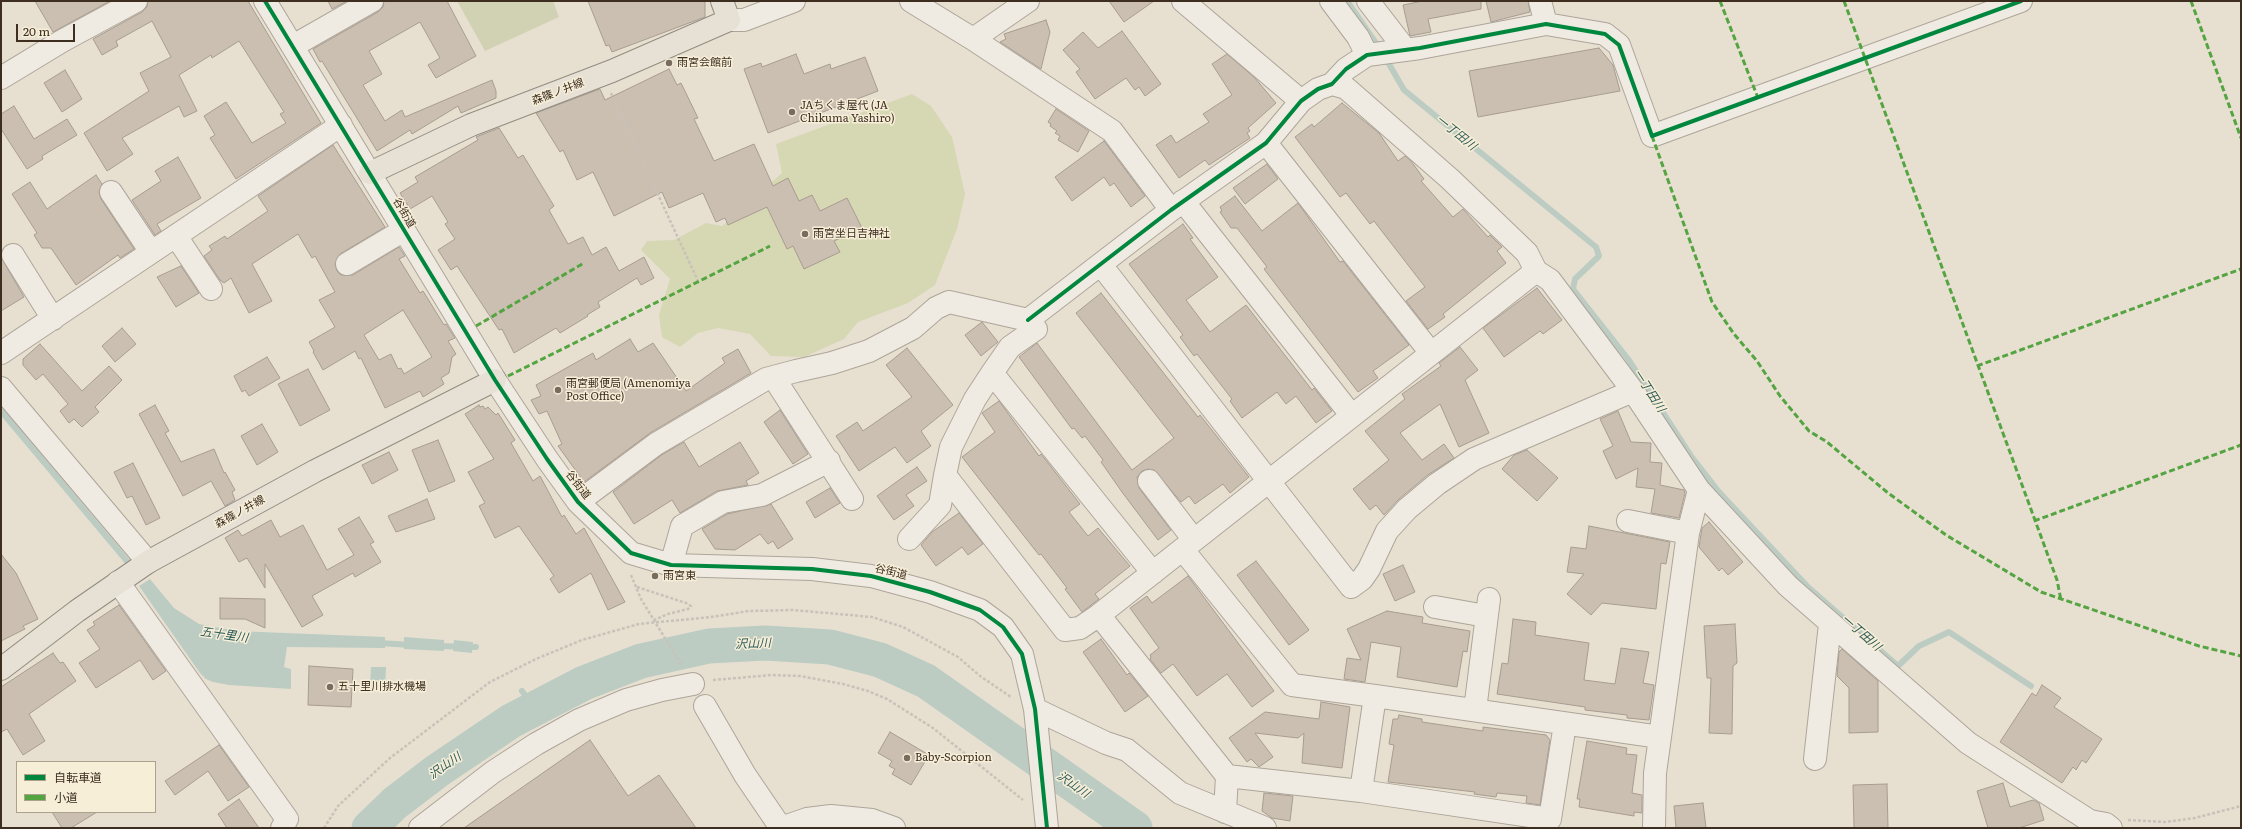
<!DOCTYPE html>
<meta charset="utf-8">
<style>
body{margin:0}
#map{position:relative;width:2242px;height:829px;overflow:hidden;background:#e7e0d1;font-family:Literata,"Noto Sans JP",serif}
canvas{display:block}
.frame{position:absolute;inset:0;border:2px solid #3d2e20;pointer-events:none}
.legend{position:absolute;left:16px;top:761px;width:140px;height:52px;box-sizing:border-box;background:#f7eed8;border:1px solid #ada18e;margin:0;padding:5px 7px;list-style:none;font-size:12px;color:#3d2e20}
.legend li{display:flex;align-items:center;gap:8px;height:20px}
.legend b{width:20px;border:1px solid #ada18e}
.scale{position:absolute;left:16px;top:24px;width:59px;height:18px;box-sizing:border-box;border:2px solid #3d2e20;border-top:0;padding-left:5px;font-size:12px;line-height:14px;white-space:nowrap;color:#3d2e20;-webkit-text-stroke:3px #f7eed8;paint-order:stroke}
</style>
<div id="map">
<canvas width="2242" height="829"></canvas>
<div class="frame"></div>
<ul class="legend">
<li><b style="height:5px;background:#00873e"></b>自転車道</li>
<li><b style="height:5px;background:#54a441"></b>小道</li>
</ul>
<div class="scale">20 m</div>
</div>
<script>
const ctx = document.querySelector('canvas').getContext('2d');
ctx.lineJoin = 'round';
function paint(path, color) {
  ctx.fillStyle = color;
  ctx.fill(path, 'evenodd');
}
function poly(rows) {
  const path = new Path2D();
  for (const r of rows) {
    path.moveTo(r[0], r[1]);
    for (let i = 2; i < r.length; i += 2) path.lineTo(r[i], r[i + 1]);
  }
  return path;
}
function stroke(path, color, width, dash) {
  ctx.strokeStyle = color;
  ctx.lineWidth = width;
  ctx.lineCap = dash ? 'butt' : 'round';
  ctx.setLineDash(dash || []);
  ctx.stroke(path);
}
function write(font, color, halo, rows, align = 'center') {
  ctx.font = font + ' Literata,"Noto Sans JP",serif';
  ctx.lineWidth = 3;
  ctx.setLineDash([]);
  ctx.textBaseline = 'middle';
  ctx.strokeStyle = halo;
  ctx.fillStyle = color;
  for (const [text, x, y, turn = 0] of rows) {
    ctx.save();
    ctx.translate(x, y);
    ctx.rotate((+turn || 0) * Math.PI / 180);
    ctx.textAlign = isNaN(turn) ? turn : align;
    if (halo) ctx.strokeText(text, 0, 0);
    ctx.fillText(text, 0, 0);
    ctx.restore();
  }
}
const green = poly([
 [912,94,931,106,952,137,965,194,957,229,935,285,908,303,858,322,844,339,804,357,771,356,750,334,718,328,698,333,680,347,662,337,659,315,670,279,641,250,647,241,674,240,706,223,722,226,782,173,776,144]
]);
const cemetery = poly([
 [457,1,553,1,559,17,485,51]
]);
const water = poly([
 [150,579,174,608,199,624,236,631,385,637,385,648,287,647,284,667,291,669,291,689,229,685,213,682,206,679,200,673,139,586],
 [404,637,444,640,444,651,404,649],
 [454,640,473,642,472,653,453,651],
 [371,667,386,667,385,690,370,689]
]);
const stream = poly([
 [1347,1,1380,49],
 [1385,57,1404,90,1596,247,1599,256,1575,279,1573,289,1628,359,1691,456,1719,492,1808,587,1898,666,1919,646,1949,632,2031,686],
 [1,411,132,567],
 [379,643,411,645],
 [437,646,476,647],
 [522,691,534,707]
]);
const river = poly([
 [369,828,395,803,437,771,511,721,584,683,641,661,709,646,765,643,830,647,880,660,926,681,1135,828]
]);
const building = poly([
 [35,1,110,1,53,32,35,1],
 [148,1,248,1,321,123,236,179,210,138,215,135,204,116,226,102,252,143,286,123,280,114,284,112,239,41,212,58,211,55,179,75,197,111,184,117,179,106,122,138,133,154,107,171,84,133,149,91,140,73,171,57,152,21,116,41,118,46,102,55,93,39,142,12,147,7,148,1],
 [328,1,347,1,332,9,328,1],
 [384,1,447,1,476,56,436,78,428,65,440,58,420,22,369,51,382,74,363,85,385,121,402,110,405,117,492,80,496,91,496,98,461,113,458,106,412,134,410,130,377,151,322,61,320,62,313,49,378,12,383,7,384,1],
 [588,1,705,1,705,17,612,52,609,45,606,46,588,1],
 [1109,1,1154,1,1124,22,1109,1],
 [1423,1,1481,1,1481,9,1428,19,1431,32,1410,36,1403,5,1423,1],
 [1486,1,1528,1,1530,12,1491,22,1486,1],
 [1046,20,1050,32,1041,69,1000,42,1006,39,1004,34,1046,20],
 [1122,31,1161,84,1145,96,1139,87,1135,90,1126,78,1095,99,1076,72,1080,69,1063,50,1083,32,1098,48,1122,31],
 [1599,48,1613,65,1620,91,1478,117,1469,71,1599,48],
 [796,54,804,74,830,64,831,69,865,57,878,91,768,133,744,69,761,63,762,67,796,54],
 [1227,54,1254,77,1276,103,1248,128,1250,131,1247,133,1250,138,1209,165,1205,160,1179,178,1156,145,1171,135,1176,143,1209,122,1203,114,1232,95,1212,64,1227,54],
 [669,69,677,85,681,83,698,118,694,119,714,161,754,144,773,186,788,178,799,201,812,195,820,211,847,198,862,228,834,241,840,252,804,269,793,246,787,249,767,207,728,225,725,218,716,222,703,193,669,208,662,192,614,216,593,172,577,180,563,150,560,152,536,113,600,89,605,100,669,69],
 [65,70,82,99,62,112,44,83,65,70],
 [1342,103,1379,133,1398,161,1405,156,1411,161,1424,179,1421,181,1453,217,1463,209,1488,237,1490,235,1502,247,1497,251,1506,263,1443,314,1445,317,1428,329,1406,301,1425,287,1374,221,1370,224,1346,193,1340,197,1295,137,1312,124,1314,127,1342,103],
 [14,106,34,139,67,119,77,135,42,156,43,159,27,169,1,129,1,114,14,106],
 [1056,109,1089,131,1078,152,1058,140,1060,136,1055,133,1057,131,1050,126,1051,124,1048,122,1056,109],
 [499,128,518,158,523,155,554,206,549,210,568,244,583,237,592,255,606,247,619,271,644,257,654,278,641,285,637,278,598,302,600,307,587,315,588,316,560,333,556,328,514,353,502,329,499,330,457,266,451,270,438,250,455,239,445,224,448,222,432,196,410,209,400,193,418,182,415,177,478,140,476,137,499,128],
 [1104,141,1145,196,1131,207,1114,183,1110,186,1104,177,1072,201,1055,177,1104,141],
 [333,145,385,227,340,254,335,264,337,271,341,275,353,275,399,247,405,256,399,259,420,293,423,291,444,325,446,324,455,338,448,341,456,354,452,357,449,373,441,378,444,384,423,397,420,391,385,408,361,358,359,359,355,351,323,370,313,352,314,351,309,342,335,327,319,300,335,292,315,256,312,258,298,234,252,264,272,301,249,313,231,278,224,283,220,280,204,256,212,250,209,246,225,236,227,239,268,211,258,196,333,145],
 [403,310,432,357,404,374,401,368,398,369,391,354,379,360,364,335,403,310],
 [178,157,201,198,157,224,161,231,155,235,132,200,161,181,155,171,178,157],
 [1267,164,1278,179,1245,204,1233,188,1267,164],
 [96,175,102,184,99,192,101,199,134,249,120,258,118,255,76,285,51,248,42,248,34,235,37,233,12,194,30,182,47,209,96,175],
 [1235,196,1262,231,1298,203,1340,262,1343,261,1409,345,1373,371,1378,378,1358,392,1264,269,1267,267,1237,228,1231,228,1220,212,1222,211,1220,207,1235,196],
 [1183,224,1193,238,1190,239,1218,277,1186,300,1210,332,1246,305,1312,390,1314,388,1332,411,1316,423,1296,396,1286,404,1277,392,1242,418,1230,401,1232,399,1197,354,1194,356,1180,337,1183,335,1129,264,1183,224],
 [1,257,24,297,1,311,1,257],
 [181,266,199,293,176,307,157,277,181,266],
 [1537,288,1562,320,1543,334,1540,331,1504,357,1483,328,1537,288],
 [1101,293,1198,417,1200,415,1249,477,1230,493,1223,484,1195,504,1189,496,1181,502,1154,470,1148,469,1142,471,1137,477,1139,488,1171,530,1158,540,1122,492,1101,462,1103,460,1085,436,1082,438,1074,428,1072,429,1019,357,1037,343,1132,470,1174,438,1076,313,1101,293],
 [982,322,998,342,981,356,965,335,982,322],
 [122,328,136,344,115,362,102,346,122,328],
 [630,339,638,352,653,343,686,391,725,363,722,358,738,349,751,373,650,433,584,482,558,446,562,444,547,411,539,414,531,400,541,396,536,385,593,353,596,360,630,339],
 [40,344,82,391,109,366,122,380,95,407,99,412,82,427,74,419,69,423,60,411,68,404,43,374,36,380,23,365,23,359,40,344],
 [1460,347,1478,370,1465,380,1489,433,1459,447,1440,404,1400,433,1422,460,1444,444,1454,458,1429,474,1399,499,1384,515,1376,505,1370,510,1353,489,1389,460,1365,431,1405,399,1402,394,1441,366,1439,363,1460,347],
 [907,348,953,405,921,431,931,446,907,463,895,447,859,471,836,436,857,422,863,431,912,397,886,365,907,348],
 [267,357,280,378,249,396,245,390,242,392,234,376,267,357],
 [308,369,330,410,300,426,278,384,308,369],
 [999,401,1039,456,1041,454,1080,504,1069,512,1088,536,1098,528,1130,566,1095,594,1099,599,1082,612,1065,589,1067,588,1041,554,1039,555,962,457,995,432,982,413,999,401],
 [155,405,169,431,165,433,181,462,214,449,224,473,225,472,235,490,232,492,235,500,225,506,211,481,183,496,139,414,155,405],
 [479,405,480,407,483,406,485,409,488,407,496,415,498,413,515,440,511,443,533,481,540,476,562,517,564,515,576,534,584,528,625,602,608,610,591,573,559,593,550,579,554,576,519,526,495,538,479,506,485,503,468,472,494,459,465,414,479,405],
 [780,410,808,454,793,464,764,422,780,410],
 [1618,411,1631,442,1651,443,1650,462,1662,463,1660,485,1684,490,1685,493,1679,518,1651,513,1655,489,1636,487,1638,468,1616,479,1603,451,1613,446,1600,419,1618,411],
 [262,424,278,452,257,465,241,436,262,424],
 [438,440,455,481,429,492,412,450,438,440],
 [684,442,699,467,740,442,759,473,746,481,748,485,717,491,680,513,672,500,634,524,613,492,663,454,684,442],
 [1527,450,1558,478,1537,501,1502,469,1514,455,1527,450],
 [389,452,398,470,372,484,362,465,389,452],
 [133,463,160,518,146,525,132,496,127,498,114,472,133,463],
 [917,467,927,481,906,495,914,506,894,520,877,496,917,467],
 [830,488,840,503,815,518,806,502,830,488],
 [427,499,435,519,396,532,388,516,427,499],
 [771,504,793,539,778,549,773,541,768,544,760,534,735,550,715,549,702,529,727,514,771,504],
 [959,513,983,544,968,555,962,547,936,566,921,545,932,532,959,513],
 [359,517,374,542,370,544,381,562,355,577,353,573,312,596,323,615,302,627,265,564,265,588,247,558,239,562,225,538,238,530,242,536,271,520,280,537,303,525,327,570,354,555,338,529,359,517],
 [1709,522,1743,562,1728,575,1722,568,1719,571,1699,547,1702,528,1709,522],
 [1589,526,1670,542,1666,564,1661,563,1656,609,1602,603,1591,615,1567,594,1584,574,1567,572,1571,547,1586,549,1589,526],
 [1,554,16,573,38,619,23,626,25,629,1,641,1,554],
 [1256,561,1309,630,1289,645,1237,575,1256,561],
 [1403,565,1415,592,1395,601,1383,574,1403,565],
 [1188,576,1274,691,1252,707,1227,674,1197,696,1173,664,1161,673,1150,659,1151,657,1150,655,1159,648,1130,608,1147,596,1152,603,1188,576],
 [220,598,265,599,265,628,245,619,220,619,220,598],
 [119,605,166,671,153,680,140,660,96,688,79,663,100,649,87,630,95,625,93,622,119,605],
 [1387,611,1423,617,1422,623,1470,631,1467,652,1463,651,1457,687,1397,677,1401,647,1371,642,1365,682,1344,679,1347,658,1361,660,1347,629,1387,611],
 [1513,619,1536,622,1535,635,1589,643,1584,680,1615,684,1621,648,1649,652,1643,683,1654,685,1649,720,1627,718,1627,715,1585,710,1585,707,1497,694,1502,663,1508,664,1513,619],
 [1735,624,1737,663,1733,666,1732,734,1709,733,1711,678,1707,678,1704,626,1735,624],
 [1101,639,1127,675,1129,673,1148,696,1125,712,1083,652,1101,639],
 [1842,649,1878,681,1878,732,1849,733,1849,688,1837,676,1839,652,1842,649],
 [53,653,60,663,63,662,76,681,29,714,45,741,23,755,7,729,1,732,1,687,53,653],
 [309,666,353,669,351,707,308,705,309,666],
 [2042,685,2061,698,2054,707,2102,739,2086,763,2082,760,2076,770,2073,767,2062,783,2000,742,2032,693,2036,696,2042,685],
 [1321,702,1350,707,1342,768,1302,763,1304,733,1298,738,1255,733,1273,757,1259,767,1251,759,1247,762,1229,738,1265,712,1319,719,1321,702],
 [1399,715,1422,719,1422,722,1483,731,1483,727,1546,735,1550,740,1540,805,1526,803,1527,796,1497,793,1496,797,1474,794,1475,792,1388,782,1394,745,1389,744,1393,719,1398,719,1399,715],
 [890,732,929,755,911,785,892,774,895,769,889,766,892,761,878,753,890,732],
 [590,740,628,796,659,775,696,828,464,828,590,740],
 [1587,741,1627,748,1626,754,1637,755,1632,793,1642,795,1642,813,1634,812,1634,816,1579,807,1580,799,1577,799,1580,782,1587,741],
 [219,745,249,787,228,801,208,771,175,795,165,781,219,745],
 [2003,783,2010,807,2033,800,2039,803,2044,820,2019,828,1988,828,1977,791,2003,783],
 [1887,784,1888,828,1854,828,1853,785,1887,784],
 [1264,793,1293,796,1290,821,1272,818,1262,811,1264,793],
 [239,799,259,828,227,828,218,814,239,799],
 [1703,803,1706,828,1676,828,1674,806,1703,803],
 [52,812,97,812,71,828,62,828,52,812]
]);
const path = poly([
 [611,93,698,281],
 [631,575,641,599,682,666],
 [637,587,686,603,691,606,688,609,668,614,654,620],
 [713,680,772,675,800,676,843,684,868,691,887,699,933,728,1023,800],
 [2128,820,2165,822,2195,818,2241,806],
 [324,828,338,806,390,758,490,682,536,659,582,640,639,624,711,617,749,611,793,610,872,617,903,627,958,657,980,676,1011,697]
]);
const minor = poly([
 [265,1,495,380,547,459,578,502,631,553,671,565,812,569,871,576,930,592,980,610,1003,627,1022,654,1035,709,1047,828],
 [911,1,973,39,1112,131,1171,210],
 [1183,1,1301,101],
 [1331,1,1358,37,1367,55],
 [1368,1,1405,49],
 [1540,1,1546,24],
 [729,20,744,20,794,1],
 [973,39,1028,1],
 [293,46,372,1],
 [1,78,62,41,136,1],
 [1332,84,1346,88,1450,179,1527,253,1536,271,1550,280,1633,391,1699,490,1788,586,1968,743,2090,821,2106,824,2111,828],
 [1266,143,1431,353],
 [111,192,151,252],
 [1183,201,1352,416],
 [176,236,211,289],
 [13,255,53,319],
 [347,264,404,230],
 [1101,265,1351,587,1362,579,1369,569,1387,531,1407,509,1437,484,1474,459,1633,391],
 [1028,320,1171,210,1266,143,1301,101,1318,89,1332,84,1346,69,1367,55,1420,48,1546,24,1605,34,1619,45,1652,136,2021,1],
 [1,353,341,125],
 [774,378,852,499],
 [1,388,148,562],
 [1149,481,1194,540],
 [578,502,656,444,766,379,796,371,832,363,869,351,913,328,936,308,949,302,1028,320,1036,329,1010,347,992,373],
 [1628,521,1688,533],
 [909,539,940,505,945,475],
 [1183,550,1292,685,1375,696],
 [671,565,682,526,723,502,762,495,829,461],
 [118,582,287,819,282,828],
 [1435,607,1486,616],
 [1099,615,1080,628,1065,630,945,475,951,447,975,399,992,373,1153,573],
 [705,706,745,775,781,828],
 [1035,709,1106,743,1127,750,1180,793,1265,828],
 [1475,710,1489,599],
 [1565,724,1550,819,1361,791,1375,696,1660,737],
 [1815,759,1830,624],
 [1227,776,1361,791],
 [1225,812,1227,776,1099,615,1536,271],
 [420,828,493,772,536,744,579,720,626,700,662,690,693,684],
 [781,828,807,819,831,816,872,820,894,828],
 [1654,828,1655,773,1660,737,1688,533,1699,490]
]);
const major = poly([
 [370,173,471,125,612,71,729,20,722,1],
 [1,669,77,611,148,562,315,471,495,380]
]);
const quiet = poly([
 [1720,1,1758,98],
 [1844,1,2057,580,2061,600],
 [2191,1,2241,138],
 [1652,136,1712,302,1734,334,1757,361,1780,396,1809,431,1827,442,1888,493,1946,535,2041,592,2199,646,2241,656],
 [476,326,584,263],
 [1977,366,2241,269],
 [508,376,770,246],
 [2034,521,2241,445]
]);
const cycleway = poly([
 [265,1,495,380,547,459,578,502,631,553,671,565,812,569,871,576,930,592,980,610,1003,627,1022,654,1035,709,1047,828],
 [1028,320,1171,210,1266,143,1301,101,1318,89,1332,84,1346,69,1367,55,1420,48,1546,24,1605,34,1619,45,1652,136,2021,1]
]);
const markers = [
 [669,63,4,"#786c5e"],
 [792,112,4,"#786c5e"],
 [805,234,4,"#786c5e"],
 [558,390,4,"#786c5e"],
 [655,576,4,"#786c5e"],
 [330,687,4,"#786c5e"],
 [907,758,4,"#786c5e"]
];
const poiNames = [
 ["雨宮会館前",677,63],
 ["JAちくま屋代 (JA",800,106],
 ["Chikuma Yashiro)",800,119],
 ["雨宮坐日吉神社",813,234],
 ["雨宮郵便局 (Amenomiya",566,384],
 ["Post Office)",566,397],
 ["雨宮東",663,576],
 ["五十里川排水機場",338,687],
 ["Baby-Scorpion",915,758]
];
const streetNames = [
 ["森篠ノ井線",558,92,-21],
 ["谷街道",404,213,59],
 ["谷街道",578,485,52],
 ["森篠ノ井線",240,512,-29],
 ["谷街道",891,572,14]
];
const waterNames = [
 ["一丁田川",1456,133,39],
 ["一丁田川",1649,391,57],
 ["一丁田川",1861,633,41],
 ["五十里川",224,635,8],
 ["沢山川",753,644,-2],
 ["沢山川",445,766,-35],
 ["沢山川",1073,785,35]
];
paint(green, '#d6d7b3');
paint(cemetery, '#d1d1b3');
paint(water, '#bcccc2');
stroke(stream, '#bcccc2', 6);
stroke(river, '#bcccc2', 35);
paint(building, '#cbbfb2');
stroke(building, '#a89c90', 1);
stroke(minor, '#ada599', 24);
stroke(major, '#928b80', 24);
stroke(path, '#c8c2b9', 2.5, [3, 2]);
stroke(minor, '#efebe3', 22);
stroke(major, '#e6e1d4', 22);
stroke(quiet, '#54a441', 3, [6, 3]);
stroke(cycleway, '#00873e', 4);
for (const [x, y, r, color] of markers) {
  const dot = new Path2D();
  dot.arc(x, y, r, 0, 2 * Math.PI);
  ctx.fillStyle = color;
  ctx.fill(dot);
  stroke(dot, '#f7eed8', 1.5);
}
write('11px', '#3d2e20', '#f7eed8', poiNames, 'left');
write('11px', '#3d2e20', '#f7eed8', streetNames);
write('italic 12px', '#2f5d5a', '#f7eed8', waterNames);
</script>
